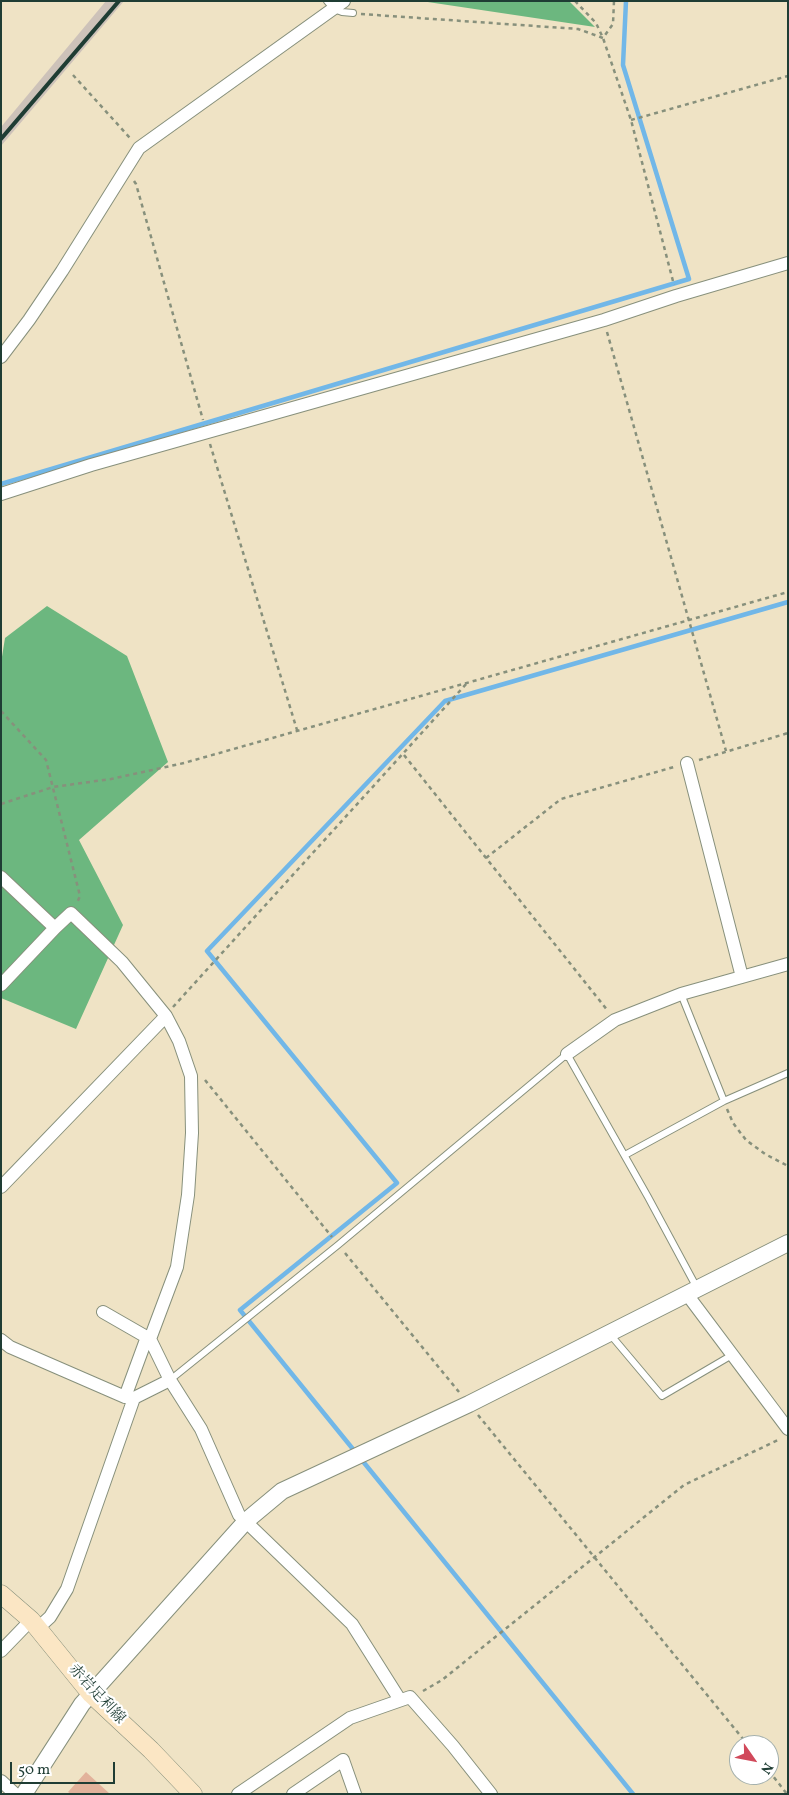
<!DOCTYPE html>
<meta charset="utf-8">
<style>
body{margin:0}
#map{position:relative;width:789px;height:1795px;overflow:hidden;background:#efe3c5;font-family:Vollkorn,serif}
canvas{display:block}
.frame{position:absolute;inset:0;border:2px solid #1f3d34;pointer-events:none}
.north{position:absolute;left:729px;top:1735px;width:50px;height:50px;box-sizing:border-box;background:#fff;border:1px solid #a5b1ae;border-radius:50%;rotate:123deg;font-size:14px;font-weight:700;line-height:20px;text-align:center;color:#1f3d34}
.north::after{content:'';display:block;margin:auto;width:18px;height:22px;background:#d1495b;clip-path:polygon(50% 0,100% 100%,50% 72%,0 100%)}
.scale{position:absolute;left:10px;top:1762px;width:105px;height:22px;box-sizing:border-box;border:2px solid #1f3d34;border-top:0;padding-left:6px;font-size:15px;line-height:18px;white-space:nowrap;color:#1f3d34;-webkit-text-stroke:4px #fff;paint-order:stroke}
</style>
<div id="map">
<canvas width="789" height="1795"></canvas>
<div class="frame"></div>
<div class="north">N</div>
<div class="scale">50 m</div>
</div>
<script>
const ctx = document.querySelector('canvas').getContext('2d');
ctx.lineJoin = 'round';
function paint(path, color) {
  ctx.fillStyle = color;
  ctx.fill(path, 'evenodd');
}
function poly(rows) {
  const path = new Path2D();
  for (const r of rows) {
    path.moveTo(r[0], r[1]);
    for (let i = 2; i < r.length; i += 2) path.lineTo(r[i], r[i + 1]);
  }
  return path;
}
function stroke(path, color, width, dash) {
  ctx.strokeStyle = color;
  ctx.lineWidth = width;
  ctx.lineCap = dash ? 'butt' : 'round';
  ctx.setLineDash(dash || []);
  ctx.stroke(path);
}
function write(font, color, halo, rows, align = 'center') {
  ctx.font = font + ' Vollkorn,"Noto Serif JP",serif';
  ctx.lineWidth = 4.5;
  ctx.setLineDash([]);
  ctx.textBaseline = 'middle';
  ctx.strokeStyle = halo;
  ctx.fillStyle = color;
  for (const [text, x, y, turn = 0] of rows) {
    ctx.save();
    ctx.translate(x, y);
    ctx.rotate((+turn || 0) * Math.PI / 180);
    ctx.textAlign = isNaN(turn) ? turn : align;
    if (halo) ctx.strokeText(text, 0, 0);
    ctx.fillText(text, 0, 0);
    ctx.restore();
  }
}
const industrial = poly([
 [106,1,124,1,1,146,1,127]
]);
const forest = poly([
 [421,1,569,1,595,27],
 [47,606,127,656,168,762,79,840,123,925,76,1029,1,998,1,663,5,638]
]);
const stream = poly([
 [1,484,689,279,623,65,626,1],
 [633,1794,240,1310,397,1183,207,951,445,701,788,602]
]);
const building = poly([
 [86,1772,110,1794,71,1794,68,1792]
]);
const path = poly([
 [575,1,596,23,603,38,631,120,674,285],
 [361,14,578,29,603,38,613,24,614,1],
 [73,75,130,138],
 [631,120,788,76],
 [134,181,136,184,203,420],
 [607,332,726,751],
 [210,444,297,730],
 [1,711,46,760,80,896,77,903],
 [404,755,608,1011],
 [699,760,788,733],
 [1,804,53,787,111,779,184,763,788,592],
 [486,858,561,799,674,767],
 [173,1007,467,683],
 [205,1080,332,1237],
 [727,1109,733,1123,746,1140,765,1154,788,1166],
 [345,1253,459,1392],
 [478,1415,748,1745],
 [423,1691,442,1680,684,1485,780,1439],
 [769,1771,787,1794]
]);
const service = poly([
 [327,1,334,9,342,12,353,13],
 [681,994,724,1101,788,1073],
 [625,1155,724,1101],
 [609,1333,662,1396,732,1355],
 [170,1380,338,1245,567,1054,648,1197,697,1288]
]);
const minor = poly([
 [1,357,29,320,62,271,139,148,344,1],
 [1,494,91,465,604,320,676,296,788,263],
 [687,763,742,977],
 [1,877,55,928],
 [1,985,55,928,71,913,122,962,166,1016,179,1041,191,1076,192,1133,188,1195,177,1267,150,1339,170,1380,201,1429,239,1515,352,1624,400,1700],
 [567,1054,615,1020,681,994,788,964],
 [1,1187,166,1016],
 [686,1293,788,1429],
 [103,1312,150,1339],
 [1,1340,10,1347,125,1397,134,1398,170,1380],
 [125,1397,147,1337],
 [38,1628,50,1617,67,1589,134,1398],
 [1,1651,31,1620],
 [1,1781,15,1794],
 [238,1794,350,1718,410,1697,453,1746,491,1794],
 [293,1794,343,1760,355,1794]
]);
const tertiary = poly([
 [24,1794,82,1704,91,1694,246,1521,282,1491,469,1404,788,1243]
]);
const secondary = poly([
 [1,1594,31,1620,91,1694,151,1750,193,1794]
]);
const rail = poly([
 [1,139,119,1]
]);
const streetNames = [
 ["赤岩足利線",96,1695,47]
];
paint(industrial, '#cdc2b9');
paint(forest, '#6cb77f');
stroke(stream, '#71b7e8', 4.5);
paint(building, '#e2b29b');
stroke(service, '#87907c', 8);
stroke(minor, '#87907c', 14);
stroke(tertiary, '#87907c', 18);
stroke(secondary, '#87907c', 19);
stroke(path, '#87907c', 2.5, [4, 4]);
stroke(service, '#fff', 6);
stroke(minor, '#fff', 12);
stroke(tertiary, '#fff', 16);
stroke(secondary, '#fbe6c4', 18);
stroke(rail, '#1f3d34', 4);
write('15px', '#1f3d34', '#fff', streetNames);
</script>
